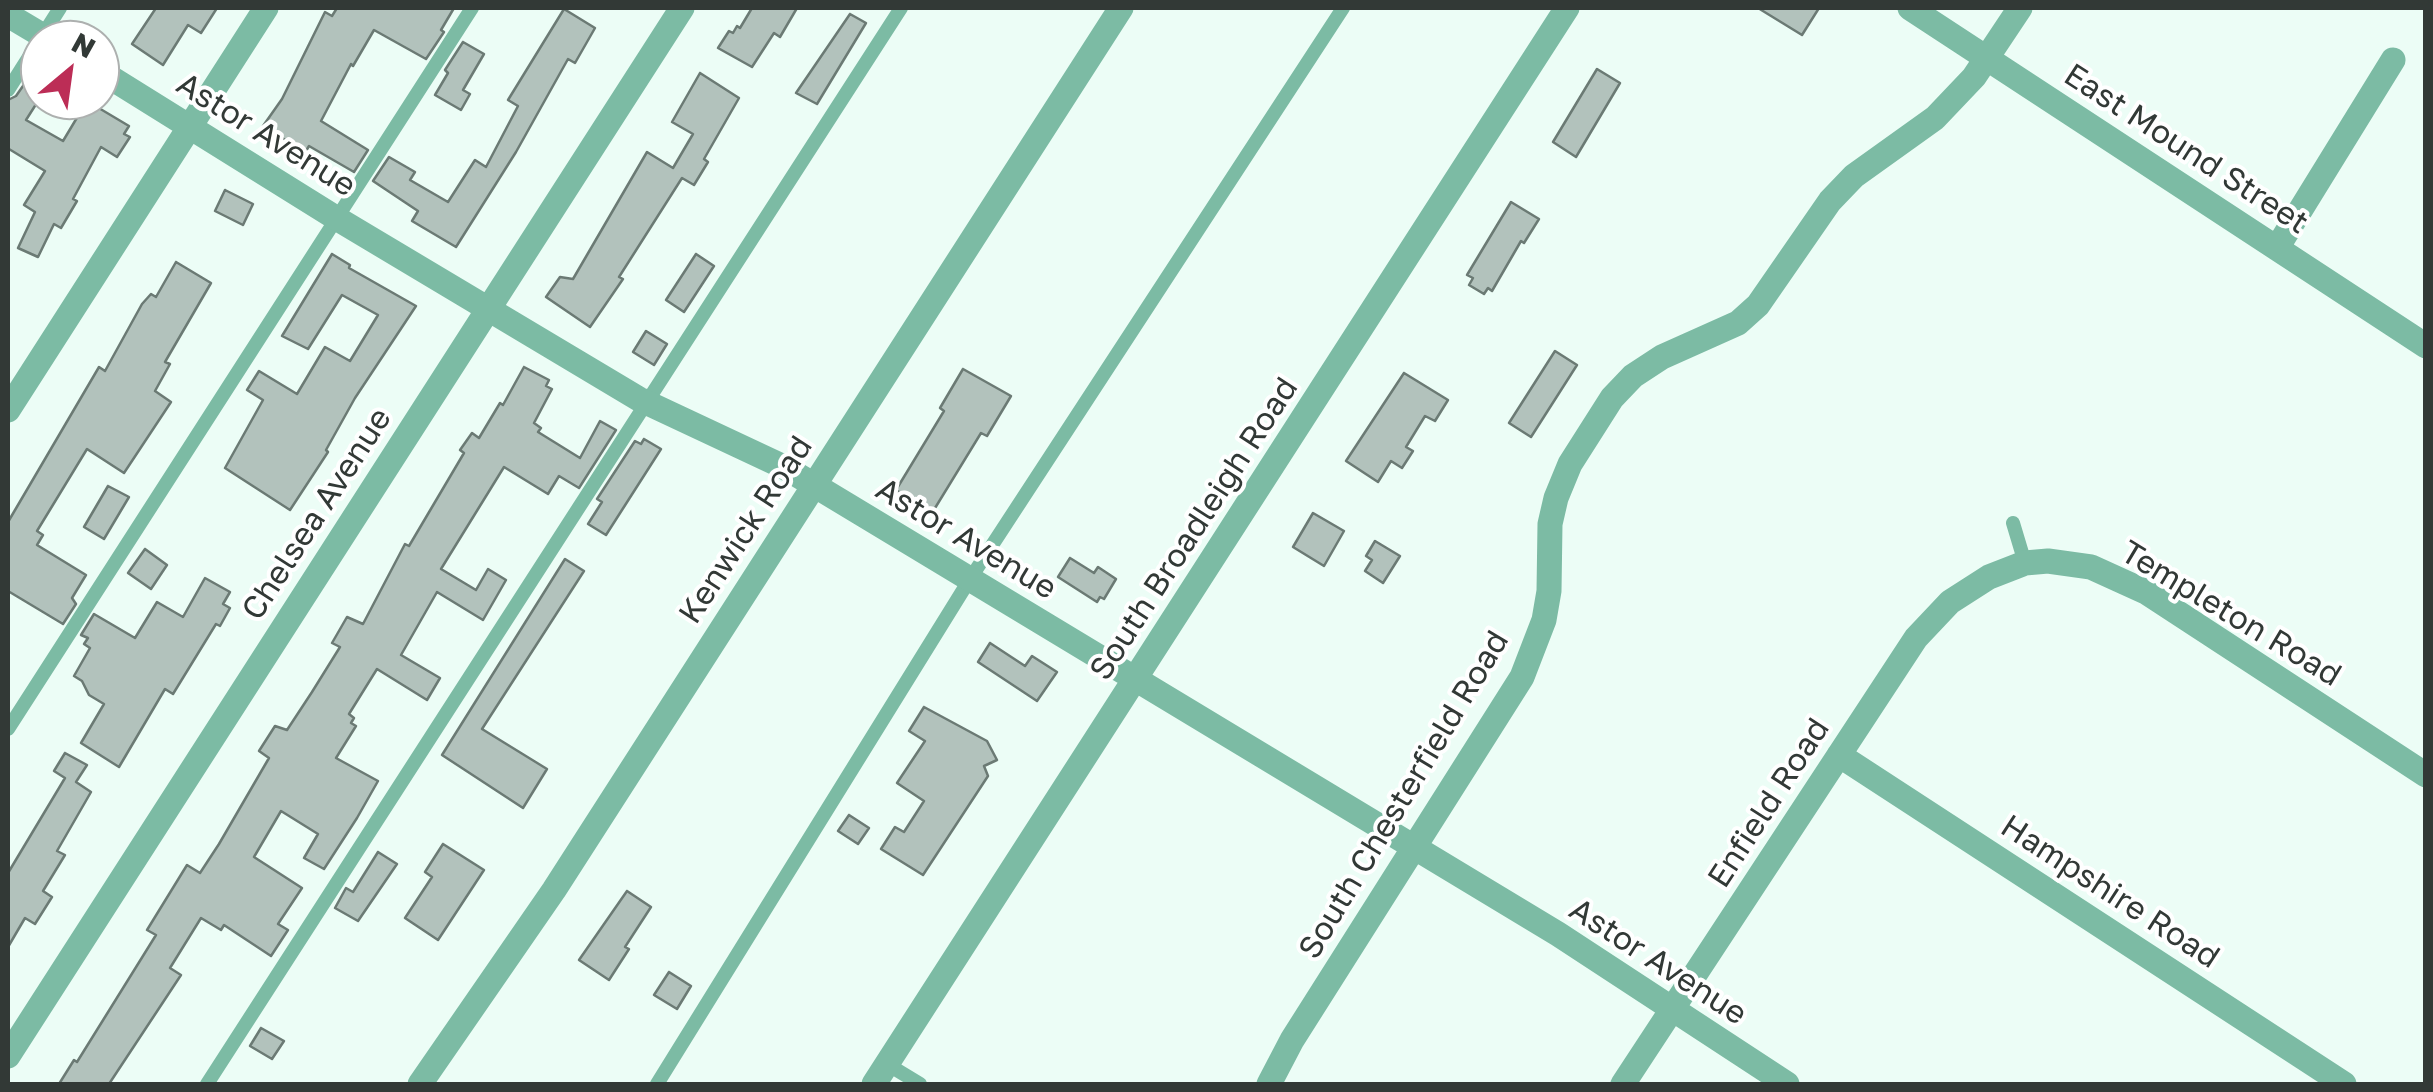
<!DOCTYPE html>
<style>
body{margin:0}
#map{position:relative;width:2433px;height:1092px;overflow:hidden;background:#ecfdf6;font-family:"Golos Text",sans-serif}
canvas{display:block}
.frame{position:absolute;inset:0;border:10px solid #323936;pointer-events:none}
.north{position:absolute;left:20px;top:20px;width:100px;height:100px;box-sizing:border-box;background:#fff;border:2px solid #adb0af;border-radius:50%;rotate:29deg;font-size:28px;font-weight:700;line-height:40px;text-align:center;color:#323936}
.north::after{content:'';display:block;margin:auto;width:35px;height:45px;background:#bc2d56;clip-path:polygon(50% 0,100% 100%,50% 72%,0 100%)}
</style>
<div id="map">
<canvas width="2433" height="1092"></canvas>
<div class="frame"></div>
<div class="north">N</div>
</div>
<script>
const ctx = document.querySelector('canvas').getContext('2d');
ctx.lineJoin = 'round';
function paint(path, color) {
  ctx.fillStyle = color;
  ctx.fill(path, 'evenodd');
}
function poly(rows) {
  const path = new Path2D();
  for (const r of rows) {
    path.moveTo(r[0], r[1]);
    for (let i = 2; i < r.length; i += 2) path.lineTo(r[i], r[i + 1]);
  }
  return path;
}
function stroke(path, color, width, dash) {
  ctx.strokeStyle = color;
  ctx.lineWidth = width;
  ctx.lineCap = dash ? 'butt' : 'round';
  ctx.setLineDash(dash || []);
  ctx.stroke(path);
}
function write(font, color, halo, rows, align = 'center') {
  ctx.font = font + ' "Golos Text",sans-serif';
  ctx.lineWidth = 8;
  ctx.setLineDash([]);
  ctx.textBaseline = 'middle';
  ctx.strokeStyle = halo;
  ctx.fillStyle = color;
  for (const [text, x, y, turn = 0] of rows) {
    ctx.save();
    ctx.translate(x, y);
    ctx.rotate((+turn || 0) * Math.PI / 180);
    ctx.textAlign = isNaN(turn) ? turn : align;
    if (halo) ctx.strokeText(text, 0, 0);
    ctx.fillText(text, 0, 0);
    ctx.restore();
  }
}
const building = poly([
 [156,8,217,8,201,33,188,25,163,65,132,44,156,8],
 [337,8,454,8,441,30,444,32,426,59,374,30,353,66,351,64,321,121,368,150,354,172,309,146,303,156,284,145,287,141,263,126,282,99,325,12,332,16,337,8],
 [752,8,797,8,780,37,774,33,752,67,718,48,729,31,733,33,737,26,740,28,752,8],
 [1758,8,1819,8,1802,35,1758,8],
 [564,9,595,28,575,63,568,59,516,152,456,247,412,221,418,211,373,181,389,157,415,172,410,180,448,202,475,160,486,167,518,106,508,100,564,9],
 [850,14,866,23,817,104,796,93,850,14],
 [463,42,484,54,463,90,470,94,461,110,435,95,448,73,445,70,463,42],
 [1597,69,1620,83,1576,157,1553,142,1597,69],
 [32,73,40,78,40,98,26,120,63,141,87,101,129,126,124,134,130,137,117,157,101,147,73,199,77,201,61,228,54,224,38,257,18,248,35,212,24,205,45,171,9,149,8,151,8,100,16,96,32,73],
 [700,73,739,98,704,159,708,162,694,185,682,178,619,277,623,279,590,327,546,297,560,277,573,279,647,152,673,168,693,134,672,122,700,73],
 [225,190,253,204,243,225,215,211,225,190],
 [1511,202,1539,219,1524,243,1521,241,1492,291,1488,288,1484,294,1469,285,1473,278,1467,275,1511,202],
 [332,254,350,265,349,268,416,306,355,398,326,450,328,452,290,510,225,468,263,400,247,390,259,371,297,394,325,347,350,361,378,315,342,295,308,349,282,336,332,254],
 [696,254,714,266,684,312,666,300,696,254],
 [176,262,211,283,165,362,170,364,155,391,171,402,124,473,87,449,37,531,43,535,37,545,86,575,72,598,76,604,63,624,8,591,8,522,99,367,105,371,142,304,151,294,156,297,176,262],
 [646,331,667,344,654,365,633,352,646,331],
 [1555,351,1577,365,1531,437,1509,423,1555,351],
 [524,367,549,380,546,386,552,389,534,423,541,428,538,432,580,458,600,421,616,430,579,488,559,476,548,494,504,467,441,569,476,590,488,569,506,580,483,620,437,592,401,655,440,678,427,700,377,669,349,714,354,718,351,723,356,726,336,758,378,781,357,818,324,869,304,858,318,834,281,811,254,857,302,888,278,924,288,930,271,956,224,925,221,930,201,918,170,968,181,975,109,1084,59,1084,74,1060,77,1062,156,935,147,930,187,865,200,873,219,844,269,758,259,751,275,726,287,730,312,692,340,647,332,643,347,617,363,624,405,544,409,546,464,453,460,450,472,433,479,438,500,403,503,405,524,367],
 [963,369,1011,396,987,436,981,433,932,513,896,490,944,411,940,408,963,369],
 [1404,373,1448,400,1435,421,1425,416,1406,447,1413,451,1402,468,1391,461,1378,482,1346,461,1404,373],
 [644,439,661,449,606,535,588,524,602,502,597,499,635,441,641,444,644,439],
 [108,486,129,497,104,539,84,527,108,486],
 [1313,513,1344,531,1324,566,1293,547,1313,513],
 [1375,541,1400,556,1383,583,1365,571,1372,560,1366,556,1375,541],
 [145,549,167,565,151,589,128,573,145,549],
 [1070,558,1094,573,1098,567,1116,579,1104,599,1100,597,1097,602,1058,577,1070,558],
 [565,559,584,571,482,729,547,769,523,808,442,755,565,559],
 [205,578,230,592,223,604,230,608,220,626,216,624,173,694,165,689,119,767,81,743,104,704,89,695,82,681,74,676,90,648,84,644,88,638,81,635,94,614,135,638,157,602,183,617,205,578],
 [990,643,1025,666,1032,656,1057,672,1037,701,978,662,990,643],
 [924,707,987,741,997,760,984,766,988,776,923,875,881,849,895,827,904,832,924,801,897,783,925,741,909,731,924,707],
 [65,753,87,765,76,782,91,792,57,851,65,855,43,891,52,897,35,924,25,918,8,947,8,873,65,778,54,771,65,753],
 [849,815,869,828,858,844,838,831,849,815],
 [443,844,484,870,438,940,405,918,432,877,425,872,443,844],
 [378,852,397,864,358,921,335,908,346,888,353,892,378,852],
 [627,891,651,907,625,947,629,949,609,980,579,960,627,891],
 [669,972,691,986,677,1009,654,995,669,972],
 [261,1028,284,1041,272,1059,250,1046,261,1028]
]);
const lane = poly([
 [8,90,60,8],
 [2013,523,2025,563],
 [8,729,472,8],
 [887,1064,920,1084],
 [207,1084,901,8],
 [657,1084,970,579,1343,8]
]);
const street = poly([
 [1910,8,2426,346],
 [8,15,50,40],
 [100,71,336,218,639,399,784,467,814,485,1558,934,1787,1084],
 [2277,248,2393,60],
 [8,410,266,8],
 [1839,755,2344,1084],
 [8,1056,682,8],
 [420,1084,554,890,1121,8],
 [874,1084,1567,8],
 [1269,1084,1292,1040,1522,677,1544,620,1549,591,1550,524,1556,498,1570,464,1612,398,1633,376,1662,357,1738,323,1758,305,1830,201,1854,176,1935,118,1974,77,2020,8],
 [1623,1084,1916,638,1950,602,1989,577,2025,563,2048,561,2091,567,2146,592,2426,775]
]);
const streetNames = [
 ["Astor Avenue",266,135,32],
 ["East Mound Street",2186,149,33],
 ["Chelsea Avenue",317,514,-57],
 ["South Broadleigh Road",1194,529,-57],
 ["Kenwick Road",746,530,-57],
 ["Astor Avenue",966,539,31],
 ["Templeton Road",2231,614,31],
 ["South Chesterfield Road",1404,795,-59],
 ["Enfield Road",1769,803,-57],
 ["Hampshire Road",2110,892,33],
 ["Astor Avenue",1658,962,33]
];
paint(building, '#b2c2bc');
stroke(building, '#6b7a74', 2.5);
stroke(lane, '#7cbba4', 14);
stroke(street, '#7cbba4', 25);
write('32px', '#323936', '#fff', streetNames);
</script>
